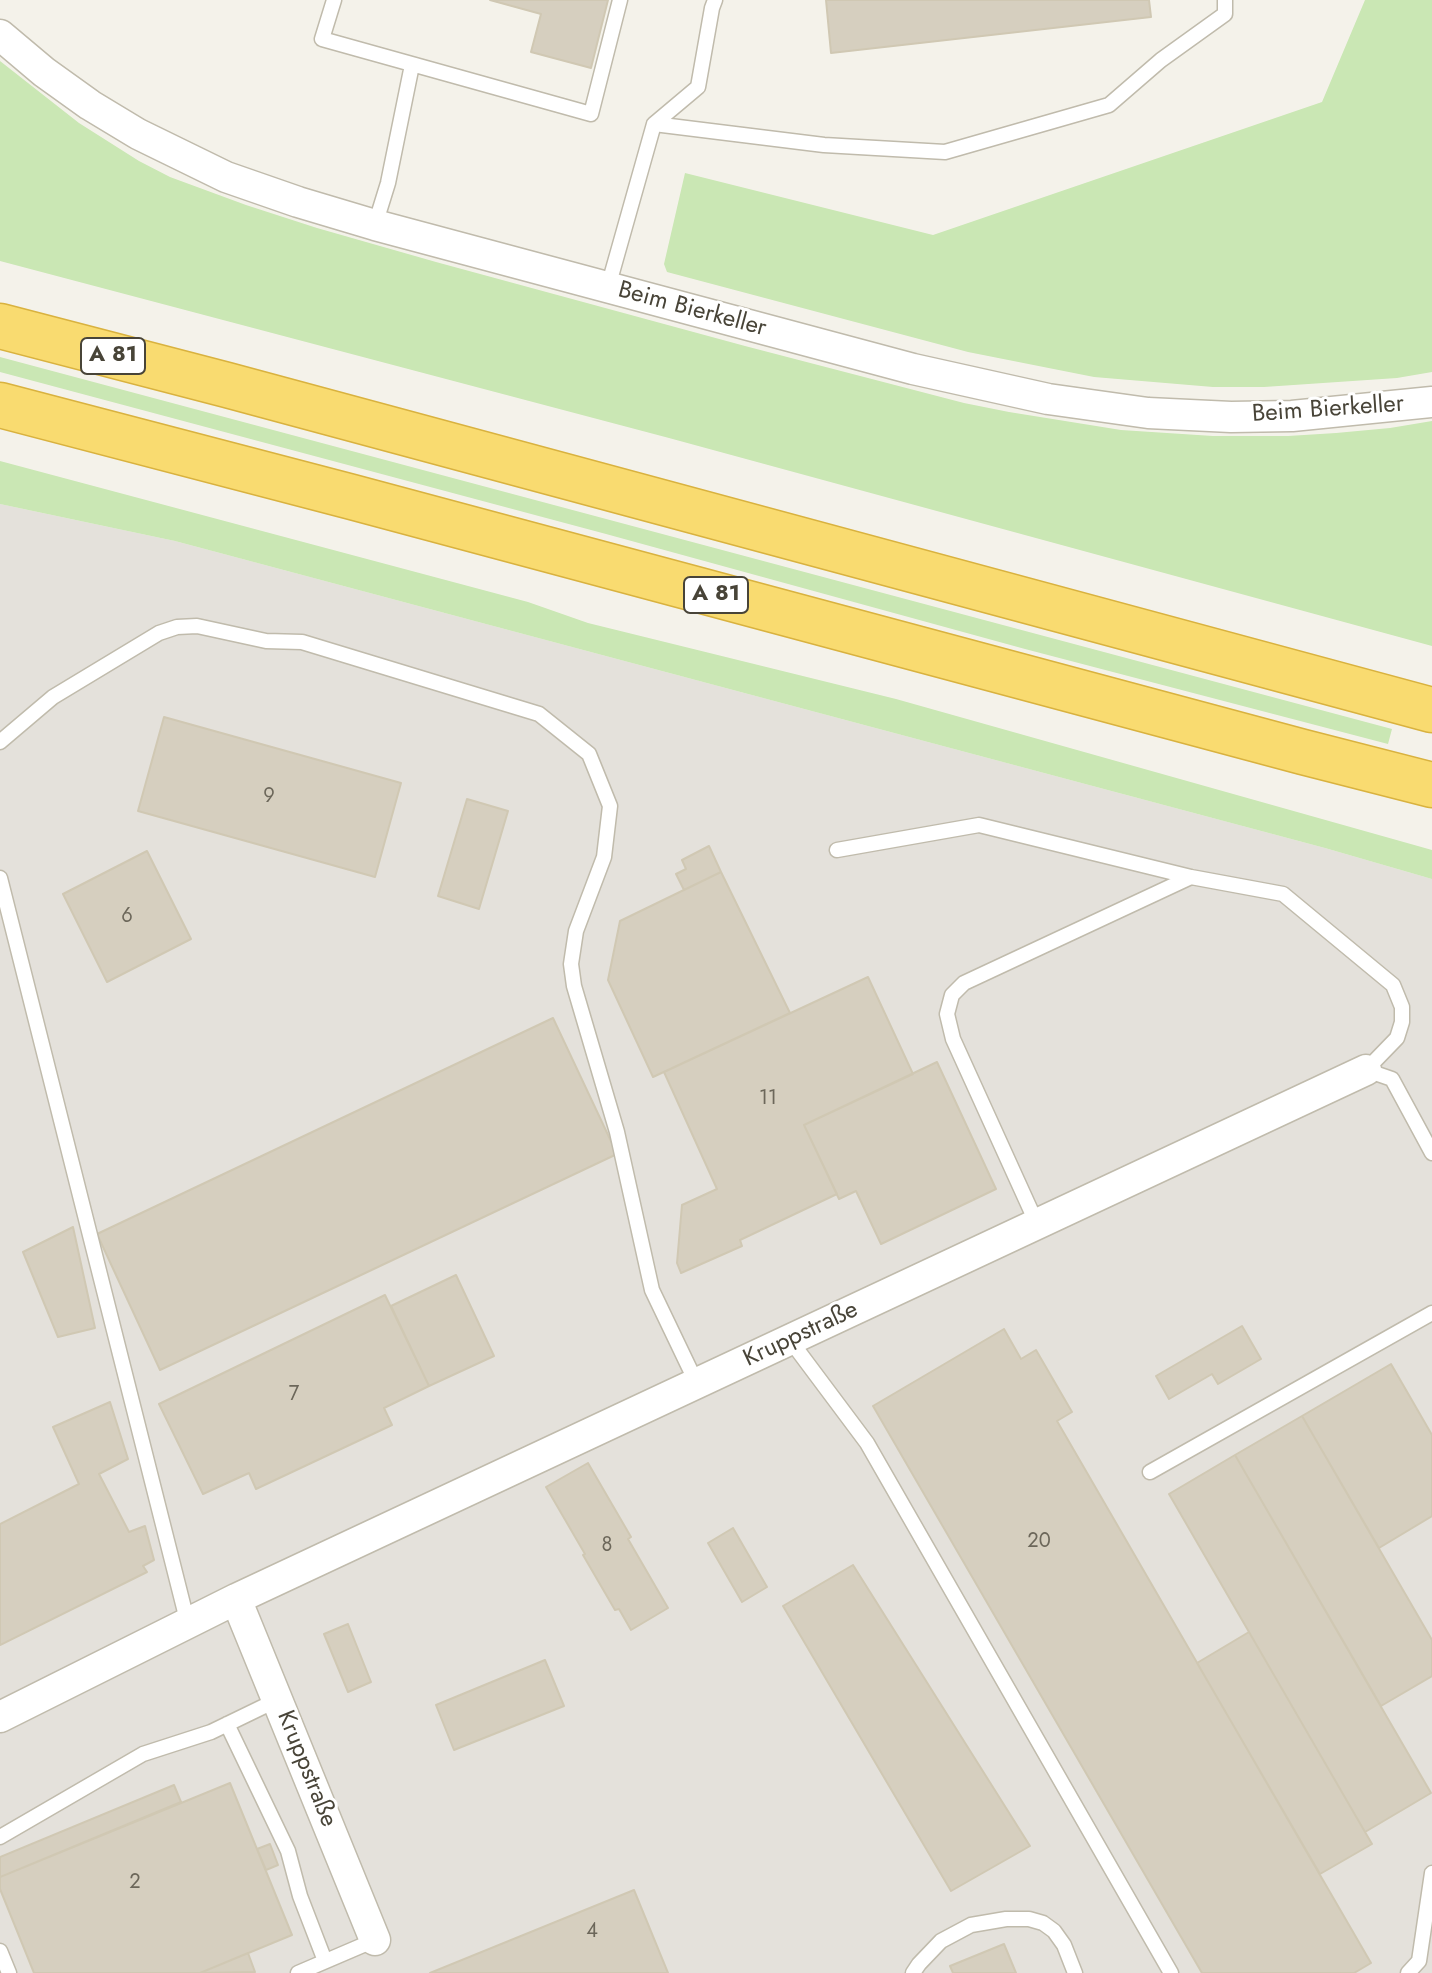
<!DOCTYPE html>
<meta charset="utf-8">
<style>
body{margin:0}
canvas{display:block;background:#f4f2ea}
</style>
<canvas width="1432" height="1973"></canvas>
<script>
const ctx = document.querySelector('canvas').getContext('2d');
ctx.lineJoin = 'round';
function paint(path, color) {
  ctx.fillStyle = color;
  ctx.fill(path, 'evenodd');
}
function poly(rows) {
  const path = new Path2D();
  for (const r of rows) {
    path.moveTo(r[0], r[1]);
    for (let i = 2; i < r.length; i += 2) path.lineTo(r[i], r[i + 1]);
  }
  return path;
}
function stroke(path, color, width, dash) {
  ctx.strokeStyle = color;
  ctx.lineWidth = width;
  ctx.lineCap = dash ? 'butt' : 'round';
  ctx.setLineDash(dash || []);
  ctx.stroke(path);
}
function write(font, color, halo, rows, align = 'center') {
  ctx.font = font + ' Jost,sans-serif';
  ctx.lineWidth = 6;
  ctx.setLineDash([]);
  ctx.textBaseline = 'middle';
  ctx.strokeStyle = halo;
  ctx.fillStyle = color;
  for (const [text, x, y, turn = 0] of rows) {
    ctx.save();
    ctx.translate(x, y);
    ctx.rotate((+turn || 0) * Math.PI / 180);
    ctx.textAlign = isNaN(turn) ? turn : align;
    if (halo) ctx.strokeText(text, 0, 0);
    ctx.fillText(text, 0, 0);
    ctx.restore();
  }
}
const industrial = poly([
 [0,504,175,541,1325,848,1432,879,1432,1973,0,1973]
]);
const green = poly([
 [1365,0,1432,0,1432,372,1397,378,1264,387,1213,387,1094,377,968,352,667,272,664,264,685,173,933,235,1322,102],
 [0,61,79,123,139,161,170,177,246,205,317,228,436,262,745,346,964,403,1009,412,1121,430,1213,436,1288,436,1336,433,1390,428,1432,421,1432,646,669,438,0,261],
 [0,357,1392,729,1388,744,1025,649,606,534,0,372],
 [0,461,528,602,588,623,896,699,1432,850,1432,879,1325,848,175,541,0,504]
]);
const building = poly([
 [490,0,608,0,591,68,531,52,541,14,490,0],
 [826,0,1149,0,1151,17,831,53,826,0],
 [164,717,401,783,375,877,138,811,164,717],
 [467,799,508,811,479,909,438,896,467,799],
 [709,846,721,872,684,890,676,874,686,869,682,860,709,846],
 [147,851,191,939,107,982,63,894,147,851],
 [721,872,790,1013,653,1077,608,980,620,921,721,872],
 [868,977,913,1074,804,1125,837,1194,740,1240,742,1246,681,1273,677,1263,682,1205,717,1189,664,1072,868,977],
 [553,1018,617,1154,160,1370,97,1234,553,1018],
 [937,1062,996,1189,881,1244,856,1191,839,1199,804,1125,937,1062],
 [73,1227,95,1328,58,1337,23,1252,73,1227],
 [456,1275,494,1356,429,1386,391,1306,456,1275],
 [385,1295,429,1386,384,1408,392,1425,256,1489,249,1473,203,1494,159,1404,385,1295],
 [1242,1326,1261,1359,1218,1384,1212,1374,1169,1399,1156,1376,1242,1326],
 [1004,1329,1021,1359,1036,1350,1072,1412,1057,1421,1371,1963,1354,1973,1202,1973,873,1406,1004,1329],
 [1391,1364,1432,1435,1432,1516,1379,1548,1302,1416,1391,1364],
 [110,1402,128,1459,99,1474,129,1532,145,1526,154,1560,143,1566,147,1572,0,1645,0,1524,79,1484,53,1427,110,1402],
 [1302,1416,1432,1640,1432,1676,1381,1706,1235,1455,1302,1416],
 [1235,1455,1431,1793,1365,1832,1169,1494,1235,1455],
 [588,1463,631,1537,628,1539,668,1608,631,1630,619,1609,615,1610,583,1555,585,1554,546,1487,588,1463],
 [733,1528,767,1587,742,1602,708,1543,733,1528],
 [853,1565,1030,1846,951,1891,783,1606,853,1565],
 [348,1624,371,1682,348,1692,324,1634,348,1624],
 [1249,1632,1372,1844,1320,1874,1197,1663,1249,1632],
 [545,1660,564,1706,454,1750,436,1705,545,1660],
 [230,1783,292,1935,200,1973,34,1973,0,1889,0,1877,230,1783],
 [174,1785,181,1802,0,1877,0,1857,174,1785],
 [270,1844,278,1865,266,1870,257,1849,270,1844],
 [634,1890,668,1973,430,1973,634,1890],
 [1004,1944,1016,1973,953,1973,950,1966,1004,1944],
 [248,1953,255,1972,200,1973,248,1953]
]);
const lane = poly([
 [334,0,322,39,591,114,620,0],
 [654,124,824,145,945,152,1109,105,1161,60,1225,14,1225,0],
 [375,225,388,183,412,65],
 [608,287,654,124,698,87,712,8,715,0],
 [0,742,53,697,159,633,177,627,197,626,266,641,302,642,539,714,589,754,610,806,604,857,576,931,571,964,574,986,617,1132,652,1290,697,1384],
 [837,850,979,825,1191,877,1283,894,1393,985,1402,1007,1402,1022,1397,1038,1366,1070,1392,1079,1432,1153],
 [0,878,188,1624],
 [1037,1224,953,1039,947,1014,952,995,964,983,1191,877],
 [790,1340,867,1443,1171,1973],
 [1150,1472,1432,1313],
 [227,1724,288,1851,300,1896,325,1961],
 [0,1837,143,1754,211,1732,277,1700],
 [0,1951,9,1973],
 [298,1973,375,1940],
 [913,1973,919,1964,941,1941,971,1925,1006,1919,1029,1919,1043,1923,1054,1931,1064,1945,1075,1973],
 [1408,1973,1419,1961,1432,1873]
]);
const street = poly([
 [0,35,44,72,90,105,138,134,226,177,298,202,375,225,913,369,1048,399,1148,413,1231,417,1292,416,1432,402],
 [236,1599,375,1940],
 [0,1717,236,1599,1366,1070]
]);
const highway = poly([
 [0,326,227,385,1432,710],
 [0,405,352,497,1303,752,1432,785]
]);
const numberNames = [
 ["9",269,797],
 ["6",127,917],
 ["11",768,1099],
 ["7",294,1395],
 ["20",1039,1542],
 ["8",607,1546],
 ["2",135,1883],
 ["4",592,1932]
];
const shields = [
 [113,356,64],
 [716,595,64]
];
const shieldNames = [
 ["A 81",113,356],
 ["A 81",716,595]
];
const streetNames = [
 ["Beim Bierkeller",692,310,15],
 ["Beim Bierkeller",1328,410,-4],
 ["Kruppstraße",801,1335,-25],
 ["Kruppstraße",306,1769,68]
];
paint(industrial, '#e4e1db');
paint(green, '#cae7b4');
paint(building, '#d6cfbf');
stroke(building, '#d0c8b3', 2);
stroke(lane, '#c0bbac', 17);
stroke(street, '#c0bbac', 33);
stroke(highway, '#d9b23f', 47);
stroke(lane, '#fff', 14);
stroke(street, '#fff', 30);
stroke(highway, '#f9db70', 44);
write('20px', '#6c675a', null, numberNames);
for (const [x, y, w] of shields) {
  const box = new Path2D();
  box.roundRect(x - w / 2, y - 18, w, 36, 6);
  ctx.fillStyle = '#fff';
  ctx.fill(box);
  stroke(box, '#484438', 2);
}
write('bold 22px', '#484438', null, shieldNames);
write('24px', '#484438', '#fff', streetNames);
</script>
